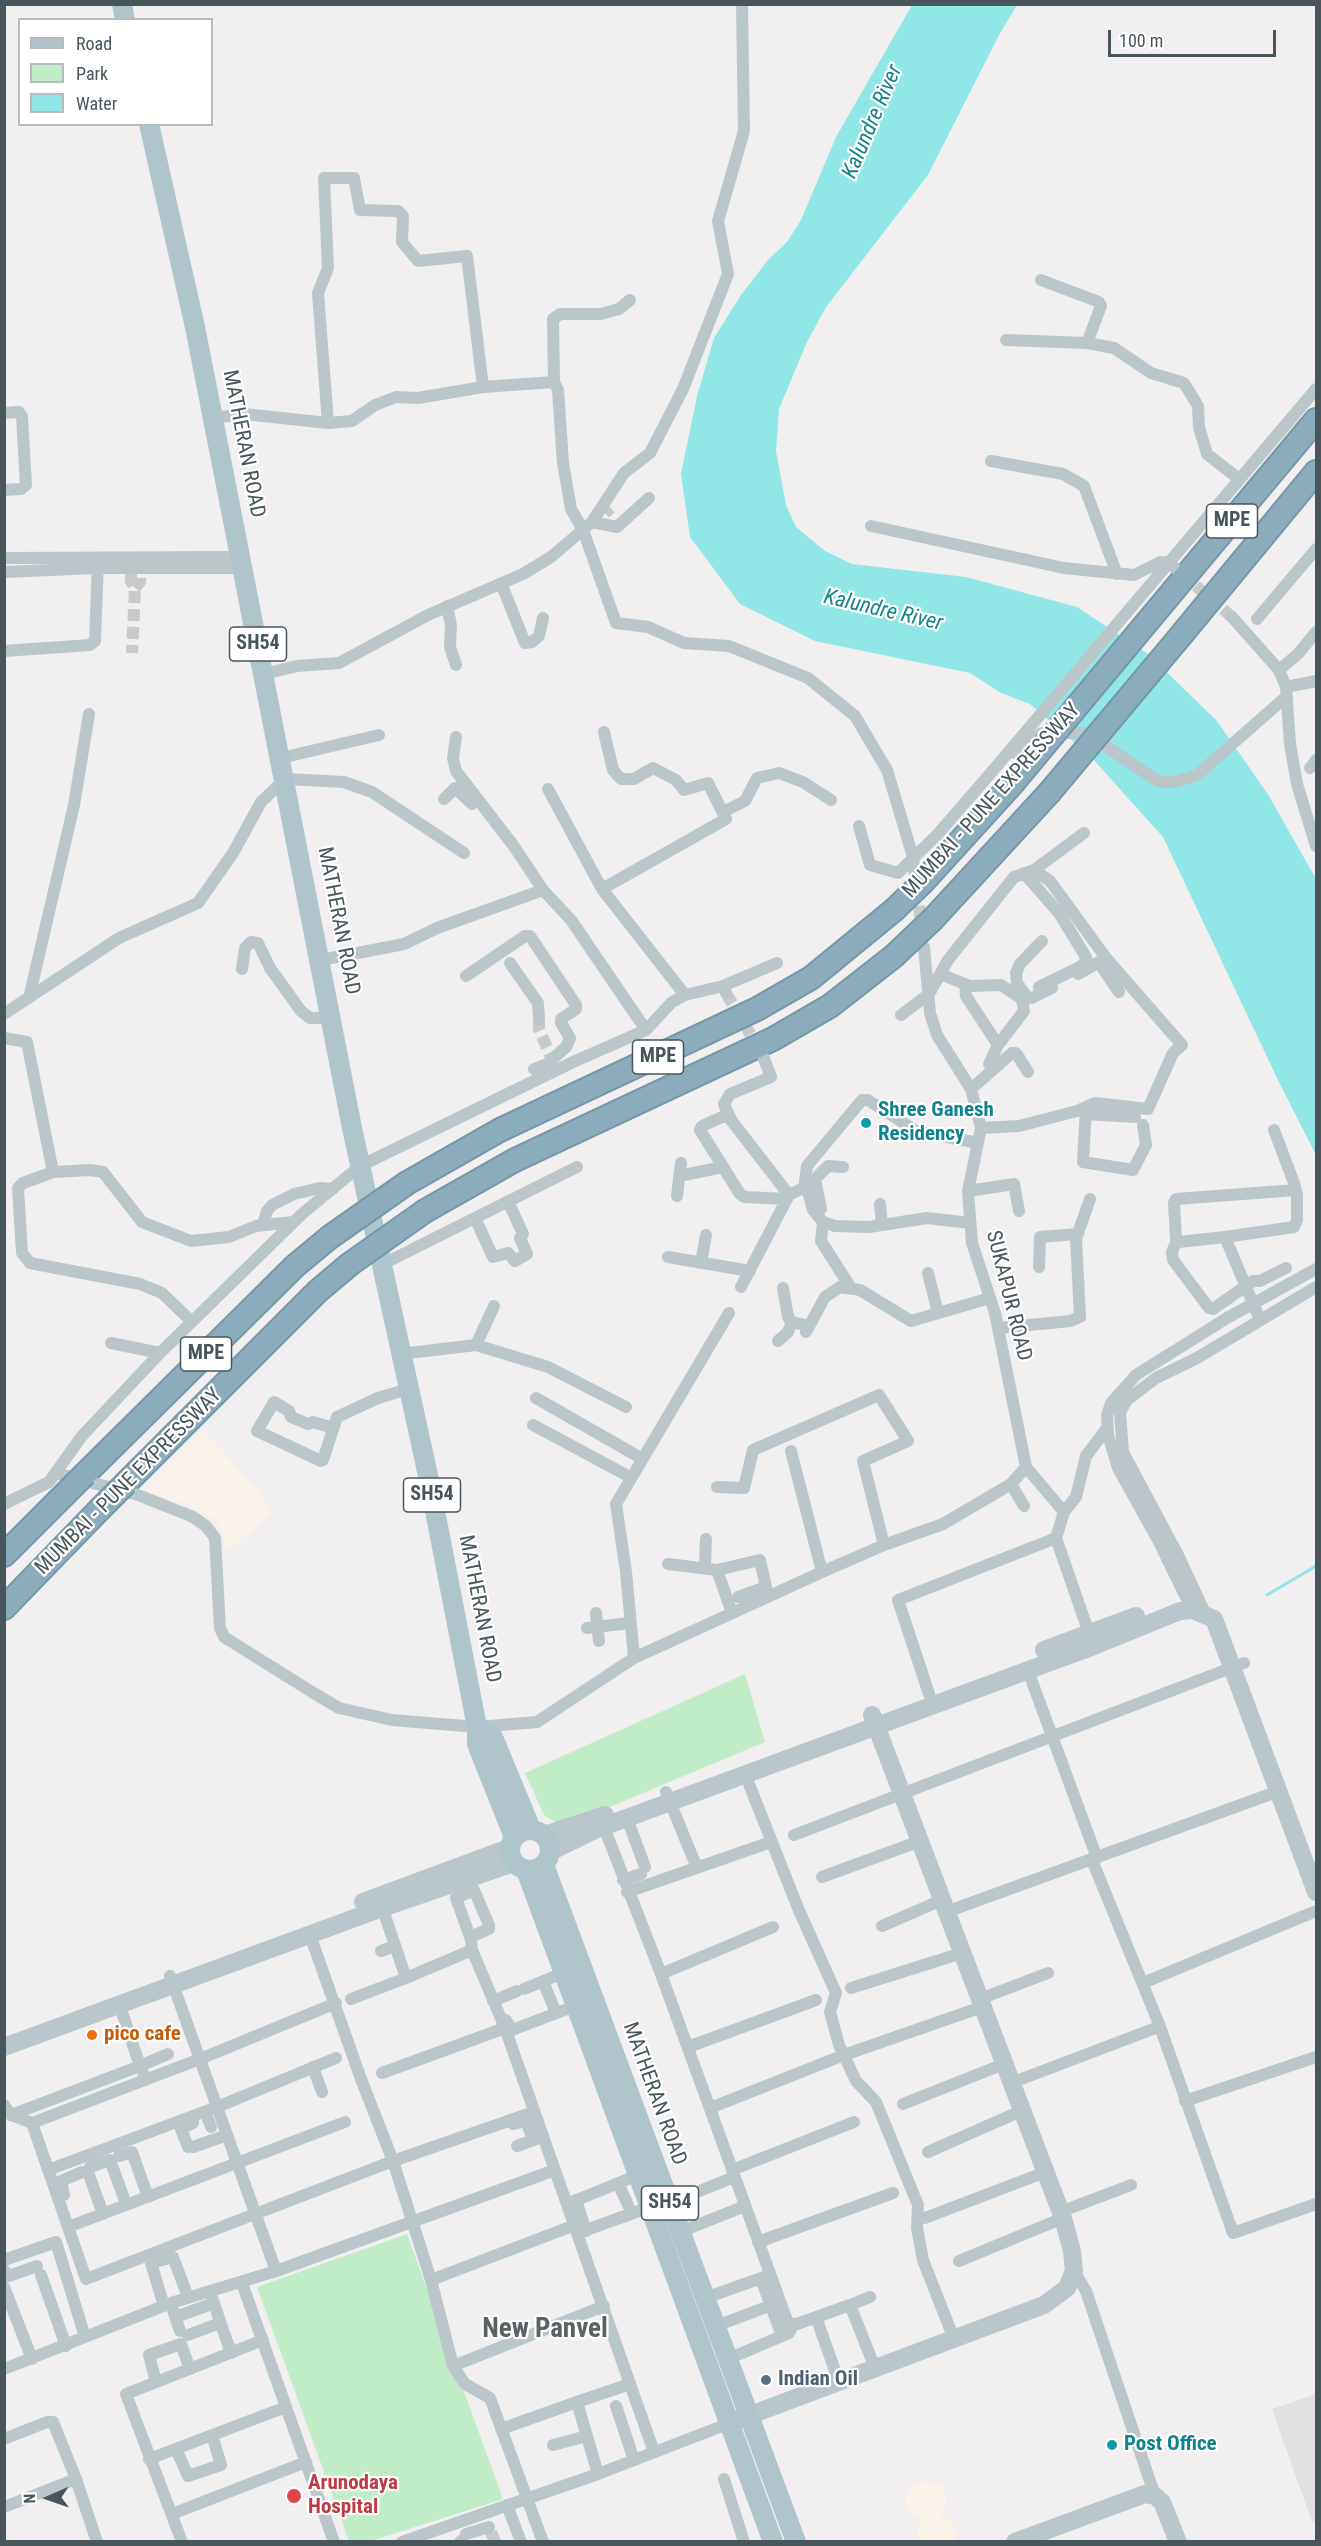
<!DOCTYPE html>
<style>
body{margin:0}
#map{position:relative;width:1321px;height:2546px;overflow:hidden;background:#f1eff0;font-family:"Roboto Condensed",sans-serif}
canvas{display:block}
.frame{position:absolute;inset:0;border:6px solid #48565b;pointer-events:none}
.legend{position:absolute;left:18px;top:18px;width:195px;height:108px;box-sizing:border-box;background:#fff;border:2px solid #b6bbbd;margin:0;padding:8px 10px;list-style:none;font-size:18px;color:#48565b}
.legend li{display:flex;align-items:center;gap:12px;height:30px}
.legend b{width:30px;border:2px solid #b6bbbd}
.north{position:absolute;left:18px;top:2468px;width:60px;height:60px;-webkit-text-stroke:4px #fff;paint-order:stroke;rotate:268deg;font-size:16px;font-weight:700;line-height:24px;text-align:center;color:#48565b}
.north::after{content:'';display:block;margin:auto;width:21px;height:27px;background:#48565b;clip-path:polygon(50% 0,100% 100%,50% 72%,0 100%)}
.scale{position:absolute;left:1108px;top:30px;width:168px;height:27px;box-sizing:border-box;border:3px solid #48565b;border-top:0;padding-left:8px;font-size:18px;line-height:21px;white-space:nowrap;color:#48565b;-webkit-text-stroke:4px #fff;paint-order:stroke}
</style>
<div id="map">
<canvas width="1321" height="2546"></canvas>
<div class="frame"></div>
<ul class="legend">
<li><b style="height:8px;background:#b0c4cc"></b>Road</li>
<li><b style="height:16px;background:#c0ecc8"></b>Park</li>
<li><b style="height:16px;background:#90e7e6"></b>Water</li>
</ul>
<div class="north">N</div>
<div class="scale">100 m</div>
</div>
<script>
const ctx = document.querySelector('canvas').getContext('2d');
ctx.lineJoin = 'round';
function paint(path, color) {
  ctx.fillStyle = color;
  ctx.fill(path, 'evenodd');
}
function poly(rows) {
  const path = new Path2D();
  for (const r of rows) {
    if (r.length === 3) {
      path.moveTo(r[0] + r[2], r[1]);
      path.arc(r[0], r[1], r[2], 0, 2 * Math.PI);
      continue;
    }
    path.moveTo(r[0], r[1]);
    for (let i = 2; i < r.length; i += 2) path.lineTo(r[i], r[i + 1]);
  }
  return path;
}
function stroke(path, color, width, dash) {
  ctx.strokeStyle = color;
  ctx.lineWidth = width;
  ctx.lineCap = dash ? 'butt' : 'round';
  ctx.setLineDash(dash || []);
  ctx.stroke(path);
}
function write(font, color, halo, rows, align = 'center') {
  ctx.font = font + ' "Roboto Condensed",sans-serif';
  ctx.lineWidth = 4.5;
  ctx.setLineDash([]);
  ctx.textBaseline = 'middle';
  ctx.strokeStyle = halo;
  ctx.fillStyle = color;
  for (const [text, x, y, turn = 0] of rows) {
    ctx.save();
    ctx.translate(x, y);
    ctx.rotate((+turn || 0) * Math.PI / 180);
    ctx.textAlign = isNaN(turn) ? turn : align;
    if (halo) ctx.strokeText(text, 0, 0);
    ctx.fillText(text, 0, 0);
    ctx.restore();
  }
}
const commercial = poly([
 [203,1430,256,1488,273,1514,225,1552,224,1536,215,1520,186,1504,145,1491],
 [928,2480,942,2487,946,2495,947,2503,940,2516,951,2521,955,2528,956,2541,917,2541,918,2528,922,2521,910,2514,905,2499,913,2485]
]);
const education = poly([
 [1316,2394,1316,2520,1312,2522,1272,2409]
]);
const green = poly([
 [745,1674,765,1742,605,1809,559,1824,544,1815,525,1773],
 [407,2234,503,2499,371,2541,349,2541,257,2287]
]);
const water = poly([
 [912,5,1017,5,999,35,928,175,826,307,807,342,779,409,776,451,786,505,796,527,825,551,852,564,966,577,1077,607,1148,654,1217,721,1269,796,1316,879,1316,1155,1278,1080,1163,837,1091,757,1030,704,1001,693,970,673,815,641,740,604,690,537,681,474,697,396,714,338,741,295,768,260,787,242,801,220,836,137]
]);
const stream = poly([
 [1267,1595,1316,1566]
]);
const streetTunnel = poly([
 [605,513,611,508],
 [131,574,131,581,135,588,132,653],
 [1182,574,1232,617],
 [135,588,140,582,140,574],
 [917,888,922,931],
 [726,993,759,1049],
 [539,1019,539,1029,551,1057],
 [491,2532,495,2542]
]);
const street = poly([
 [1041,280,1099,302,1101,306,1087,343,1114,348,1151,373,1184,383,1198,406,1199,427,1207,454,1239,479],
 [1006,340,1087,343],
 [554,382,553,319,560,314,601,314,619,309,630,300],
 [483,387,554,382,558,390,563,463,571,509,583,530,616,623,648,627,684,643,729,646,808,678,855,716,887,770,913,857,915,878],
 [4,413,19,412,22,416,26,485,21,489,4,490],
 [213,418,244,414,328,423,352,421,375,405,396,397,418,398,483,387,467,256,418,261,402,242,403,216,398,211,360,210,354,178,324,178,328,268,318,293,328,423],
 [991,461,1063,474,1084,486,1117,574],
 [592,522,617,527,649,498],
 [871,526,1064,568,1134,575,1160,562,1170,563,1176,569],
 [4,558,240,557],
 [4,572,98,568,242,568],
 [501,583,525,643,532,642,539,636,543,618],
 [447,606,451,625,450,647,456,665],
 [1232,617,1279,670,1286,687,1290,744,1297,784,1316,846],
 [1257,619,1316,549],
 [4,651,90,645,95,641,98,561],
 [1279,670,1298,654,1316,632],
 [264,674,297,666,339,663,428,615,523,574,551,557,592,522,624,473,650,453,683,389,728,274,718,221,744,131,742,4],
 [1286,687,1316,681],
 [456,737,453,758,456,771,513,845,543,890],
 [1014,753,1042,733,1086,733,1159,782,1175,782,1197,775,1287,696],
 [281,758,379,735],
 [1310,768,1316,760],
 [548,789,602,889,685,995,723,986,726,993],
 [444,799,455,788,472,804],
 [723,812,745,801,757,778,779,773,803,782,831,800],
 [859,826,870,865,898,873,937,835,990,774,1316,389],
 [1034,870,1084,833],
 [1024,873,1059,913,1086,957,1086,961,1080,967,1039,987],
 [602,889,726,819,708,783,684,790,676,780,653,768,634,779,621,779,613,770,604,732],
 [1042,941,1020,964,1016,973,1017,983,1027,997,1032,998,1052,988],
 [924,947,930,1013,937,1035,971,1089,981,1128,968,1191,972,1243,995,1313,1026,1467,1064,1512,1056,1538,1091,1639],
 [321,960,404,944,437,928,543,890,571,920,646,1030],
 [510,963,538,1003,539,1019],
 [1099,963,1119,992],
 [242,969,245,948,251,942,258,943,270,968,301,1011,310,1018,332,1018],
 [940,974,970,986,1001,985,1022,999,1024,1011,998,1045,989,1064],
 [1078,974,1106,958],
 [466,976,525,936,530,936,576,1005,576,1009,561,1019,561,1023,570,1038,566,1047,547,1064,534,1069],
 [965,985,966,996,998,1045],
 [723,986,777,963],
 [29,998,74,805,89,714],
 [4,1014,119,938,198,903,233,853,261,802,285,779,344,782,372,792,464,853],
 [901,1015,929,994,948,960,1014,877,1034,870,1050,881,1106,958,1182,1045,1173,1053,1148,1109,1095,1103,1077,1111,1019,1126,981,1128],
 [4,1038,27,1042,53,1172,23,1183,18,1188,22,1253,30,1263,140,1284,162,1293,191,1321],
 [763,1056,771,1077,730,1094,724,1104,731,1120,789,1195],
 [971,1089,1012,1053,1016,1053,1028,1072],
 [1086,1107,1083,1162,1133,1170,1146,1145,1143,1125],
 [1085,1114,1135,1117],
 [729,1117,722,1117,702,1126,700,1130,740,1194,745,1197,787,1199],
 [1274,1130,1294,1183,1297,1195,1297,1220,1294,1227,1225,1237,1179,1242,1176,1239,1174,1203,1176,1199,1296,1190],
 [53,1172,90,1170,103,1172,142,1222,191,1241,229,1237,256,1226,293,1222],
 [679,1176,723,1167],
 [815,1179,828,1166,843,1167],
 [805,1181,815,1179,821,1209],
 [968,1191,1014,1184,1019,1211],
 [677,1196,681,1163],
 [880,1204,882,1225],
 [475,1218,493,1257,508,1253,515,1261,527,1254,520,1238,523,1234,508,1201],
 [823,1222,821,1241,851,1288],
 [970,1223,927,1218,869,1227,835,1226,823,1222,813,1210,805,1181,807,1166,862,1100,868,1100,916,1131,978,1143],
 [263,1225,267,1211,272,1205,294,1194,320,1188,333,1189],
 [1225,1237,1260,1320],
 [1177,1240,1172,1252,1173,1260,1209,1308,1213,1309,1253,1281,1260,1281,1286,1268],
 [668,1257,750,1271],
 [701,1263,706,1235],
 [381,1265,577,1167],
 [1039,1267,1040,1237,1077,1234],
 [928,1273,938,1313],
 [741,1287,789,1195,805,1187],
 [783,1288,788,1317,792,1322,809,1326],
 [999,1328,1070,1321,1080,1317,1076,1239,1090,1199],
 [806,1332,825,1297,840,1287,860,1290,911,1321,990,1298],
 [778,1341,788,1332,792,1322],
 [111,1343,160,1353],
 [476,1345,494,1306],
 [400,1354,476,1345,548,1367,626,1407],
 [536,1398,641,1458],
 [533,1425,630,1477],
 [333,1428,313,1422,308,1424,291,1417,289,1411,274,1402,257,1431,321,1461,323,1460,337,1417,378,1398,408,1389],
 [791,1451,822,1572],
 [56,1473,138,1495,193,1517,206,1526,215,1538,220,1628,224,1637,312,1692,339,1708,392,1720,477,1727,537,1722,634,1658,822,1572,884,1545,943,1524,1011,1484,1026,1467],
 [1011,1484,1024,1506],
 [717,1487,744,1488,753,1450,879,1395,908,1441,863,1461,884,1545],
 [4,1504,49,1482,82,1436,160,1353,302,1214,360,1166,573,1062,646,1030,672,1002,685,995],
 [1064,1512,1076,1497,1086,1456,1108,1427],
 [668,1564,717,1570,732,1613],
 [705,1567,706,1539],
 [717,1570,760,1560,766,1587,738,1597],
 [1192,1610,1158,1540,1118,1468,1108,1435,1107,1416,1111,1403,1136,1375,1227,1318,1316,1269],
 [596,1613,599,1641],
 [1205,1613,1178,1555,1123,1452,1120,1412,1127,1400,1156,1378,1197,1358,1316,1287],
 [587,1628,630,1623],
 [634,1658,626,1572,616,1504,729,1313],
 [1027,1668,1097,1858],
 [929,1694,898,1600,1056,1538],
 [745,1774,798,1908,836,1993,830,2012,839,2045,856,2081,876,2102,918,2205,917,2228,923,2260,954,2339],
 [666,1792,697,1868],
 [627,1818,645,1867],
 [604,1827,661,1974,788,2323,797,2324,850,2305,875,2368],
 [794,1835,1244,1663],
 [1092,1860,1159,2024,1233,2233,1316,2204],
 [822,1877,920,1841],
 [623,1880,641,1874],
 [627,1892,771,1842],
 [380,1901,406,1978,472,1950,505,2028,630,2384,577,2402,598,2474],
 [946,1912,1279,1791],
 [882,1926,942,1900],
 [310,1935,361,2079,393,2161,431,2280,453,2366,465,2384,490,2398,543,2542],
 [470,1937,489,1929,489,1925,474,1890,456,1898,470,1937,471,1938,472,1950],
 [381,1951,395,1946],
 [661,1974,773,1927],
 [543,1981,556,2013],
 [1143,1983,1316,1911],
 [851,1988,962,1953],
 [524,1989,563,1973],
 [351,1999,406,1978],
 [980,1999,1048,1973],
 [493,2001,517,1991],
 [506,2020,512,2030,575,2006],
 [688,2047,816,2000],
 [313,2067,322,2092],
 [143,2073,140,2066,168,2054],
 [382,2073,505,2028],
 [1011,2083,1153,2029],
 [1185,2101,1316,2057],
 [903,2104,1004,2064],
 [4,2105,11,2115,140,2066,120,2006],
 [710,2108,844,2055,982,2007],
 [11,2115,32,2123,200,2059,336,2003],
 [208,2119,211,2127],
 [32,2123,86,2279,393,2161,534,2112],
 [513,2124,526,2121,533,2140],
 [517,2146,539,2138],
 [188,2147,181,2129,193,2123],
 [193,2147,227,2135],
 [928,2152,1021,2111],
 [119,2156,132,2152,148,2197],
 [48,2170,217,2107,336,2058],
 [732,2170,854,2122],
 [618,2183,628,2205],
 [64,2195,61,2181,82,2172],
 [576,2200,586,2231],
 [670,2203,734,2177],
 [567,2204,638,2175],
 [1060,2212,1131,2185],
 [103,2214,88,2172,90,2167,110,2160,125,2201],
 [925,2218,1043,2173],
 [68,2227,345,2122],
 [680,2232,745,2206],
 [578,2233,650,2207],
 [758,2242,893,2193],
 [4,2260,56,2242,85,2337],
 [959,2261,1063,2218],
 [4,2270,9,2276,37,2266],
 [276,2271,555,2170],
 [1074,2271,1086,2291,1155,2496],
 [41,2275,66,2346],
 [761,2279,771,2306],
 [431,2280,575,2225],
 [242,2283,334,2542],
 [4,2287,32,2359],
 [210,2292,231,2353],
 [705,2298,770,2275],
 [850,2305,870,2297],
 [164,2306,151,2263,173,2257,188,2297],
 [772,2309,782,2336],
 [173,2310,180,2331],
 [176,2317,214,2303],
 [816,2317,839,2382],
 [716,2326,780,2302],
 [188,2335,220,2323],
 [728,2359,789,2333,793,2325],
 [453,2366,604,2306],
 [4,2369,171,2303,276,2271,170,1976],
 [156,2382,149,2355,181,2344,190,2369],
 [630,2384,654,2452],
 [616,2406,634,2460],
 [501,2429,577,2402],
 [4,2439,47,2422,53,2422,76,2479,97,2542],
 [553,2445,587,2436],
 [176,2449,188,2476,221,2465,212,2435],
 [149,2459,286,2407],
 [724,2479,744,2542],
 [507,2505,521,2542],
 [4,2507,76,2479],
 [172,2514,306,2462],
 [466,2534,489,2527],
 [182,2542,126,2394,263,2340],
 [402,2542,598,2474,730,2423],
 [460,2542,461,2541]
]);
const secondary = poly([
 [1044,1650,1136,1616],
 [544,1835,605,1815],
 [550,1852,597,1829,1094,1646,1180,1611,1193,1610,1214,1619,1316,1892],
 [363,1902,509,1848],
 [4,2047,382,1908,514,1863],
 [737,2420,1044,2305,1067,2288,1074,2271,1072,2251,1063,2218,872,1715],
 [1015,2542,1145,2494,1155,2496,1162,2502,1178,2542]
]);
const primary = poly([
 [122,4,125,20],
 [149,124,195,327,352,1128,429,1480,477,1727,477,1744,514,1837],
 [477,1727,493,1737,531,1829],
 [530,1850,20],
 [544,1865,796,2542],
 [526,1870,773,2542]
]);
const highway = poly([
 [1148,621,1316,420],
 [1178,639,1316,472],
 [922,883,1013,783],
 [933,919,1049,793],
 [407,1183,500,1130,757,1009,811,978,894,910],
 [425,1211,515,1160,773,1039,830,1006,894,956],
 [85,1474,295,1266,330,1237],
 [126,1483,318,1291,350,1264],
 [4,1555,56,1503],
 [4,1608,99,1510]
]);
const highwayBridge = poly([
 [1013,783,1148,621],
 [1049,793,1178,639],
 [894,910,922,883],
 [894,956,933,919],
 [330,1237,407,1183],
 [350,1264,425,1211],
 [56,1503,85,1474],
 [99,1510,126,1483]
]);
const markers = [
 [866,1123,6,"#0f9aa8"],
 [92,2035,6,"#e8710a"],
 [766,2380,6,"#5c6f8a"],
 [1112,2445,6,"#0f9aa8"],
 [294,2496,8,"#e0444e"]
];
const shields = [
 [1232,521,51],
 [258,644,57],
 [658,1057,51],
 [206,1354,51],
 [432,1495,57],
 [670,2203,57]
];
const shieldNames = [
 ["MPE",1232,521],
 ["SH54",258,644],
 ["MPE",658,1057],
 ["MPE",206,1354],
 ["SH54",432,1495],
 ["SH54",670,2203]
];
const streetNames = [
 ["MATHERAN ROAD",243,444,79],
 ["MUMBAI - PUNE EXPRESSWAY",992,801,-48],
 ["MATHERAN ROAD",338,921,79],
 ["SUKAPUR ROAD",1008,1296,76],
 ["MUMBAI - PUNE EXPRESSWAY",129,1482,-45],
 ["MATHERAN ROAD",479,1609,79],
 ["MATHERAN ROAD",654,2094,70]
];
const cultureNames = [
 ["Shree Ganesh",878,1111],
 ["Residency",878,1135],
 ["Post Office",1124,2445]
];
const foodNames = [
 ["pico cafe",104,2035]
];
const serviceNames = [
 ["Indian Oil",778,2380]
];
const healthNames = [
 ["Arunodaya",308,2484],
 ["Hospital",308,2508]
];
const waterNames = [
 ["Kalundre River",873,122,-67],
 ["Kalundre River",883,611,13]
];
const districtNames = [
 ["New Panvel",545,2330]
];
paint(commercial, '#fbf2ea');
paint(education, '#e2e0e1');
paint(green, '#c0ecc8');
paint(water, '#90e7e6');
stroke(stream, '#90e7e6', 3);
stroke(streetTunnel, '#c7c9cb', 12, [12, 6]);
stroke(highway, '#7597a7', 26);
stroke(street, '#bbc6cb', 12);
stroke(secondary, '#b9c7cd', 18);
stroke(primary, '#b0c4cc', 20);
stroke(highway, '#8aacbb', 22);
stroke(highwayBridge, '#7597a7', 26, []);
stroke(highwayBridge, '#8aacbb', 22);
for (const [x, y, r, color] of markers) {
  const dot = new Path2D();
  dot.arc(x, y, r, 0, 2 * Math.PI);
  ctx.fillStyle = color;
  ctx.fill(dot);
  stroke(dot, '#fff', 2);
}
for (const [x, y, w] of shields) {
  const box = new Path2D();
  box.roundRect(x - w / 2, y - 17, w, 34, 4.5);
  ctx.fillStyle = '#fff';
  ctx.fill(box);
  stroke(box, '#48565b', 1.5);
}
write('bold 20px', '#48565b', null, shieldNames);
write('21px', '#48565b', '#fff', streetNames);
write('bold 21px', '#0d838f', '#fff', cultureNames, 'left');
write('bold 21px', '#c56008', '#fff', foodNames, 'left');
write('bold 21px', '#4e5e75', '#fff', serviceNames, 'left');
write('bold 21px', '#be3a42', '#fff', healthNames, 'left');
write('italic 22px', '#148484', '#fff', waterNames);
write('bold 27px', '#5c6164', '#fff', districtNames);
</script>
